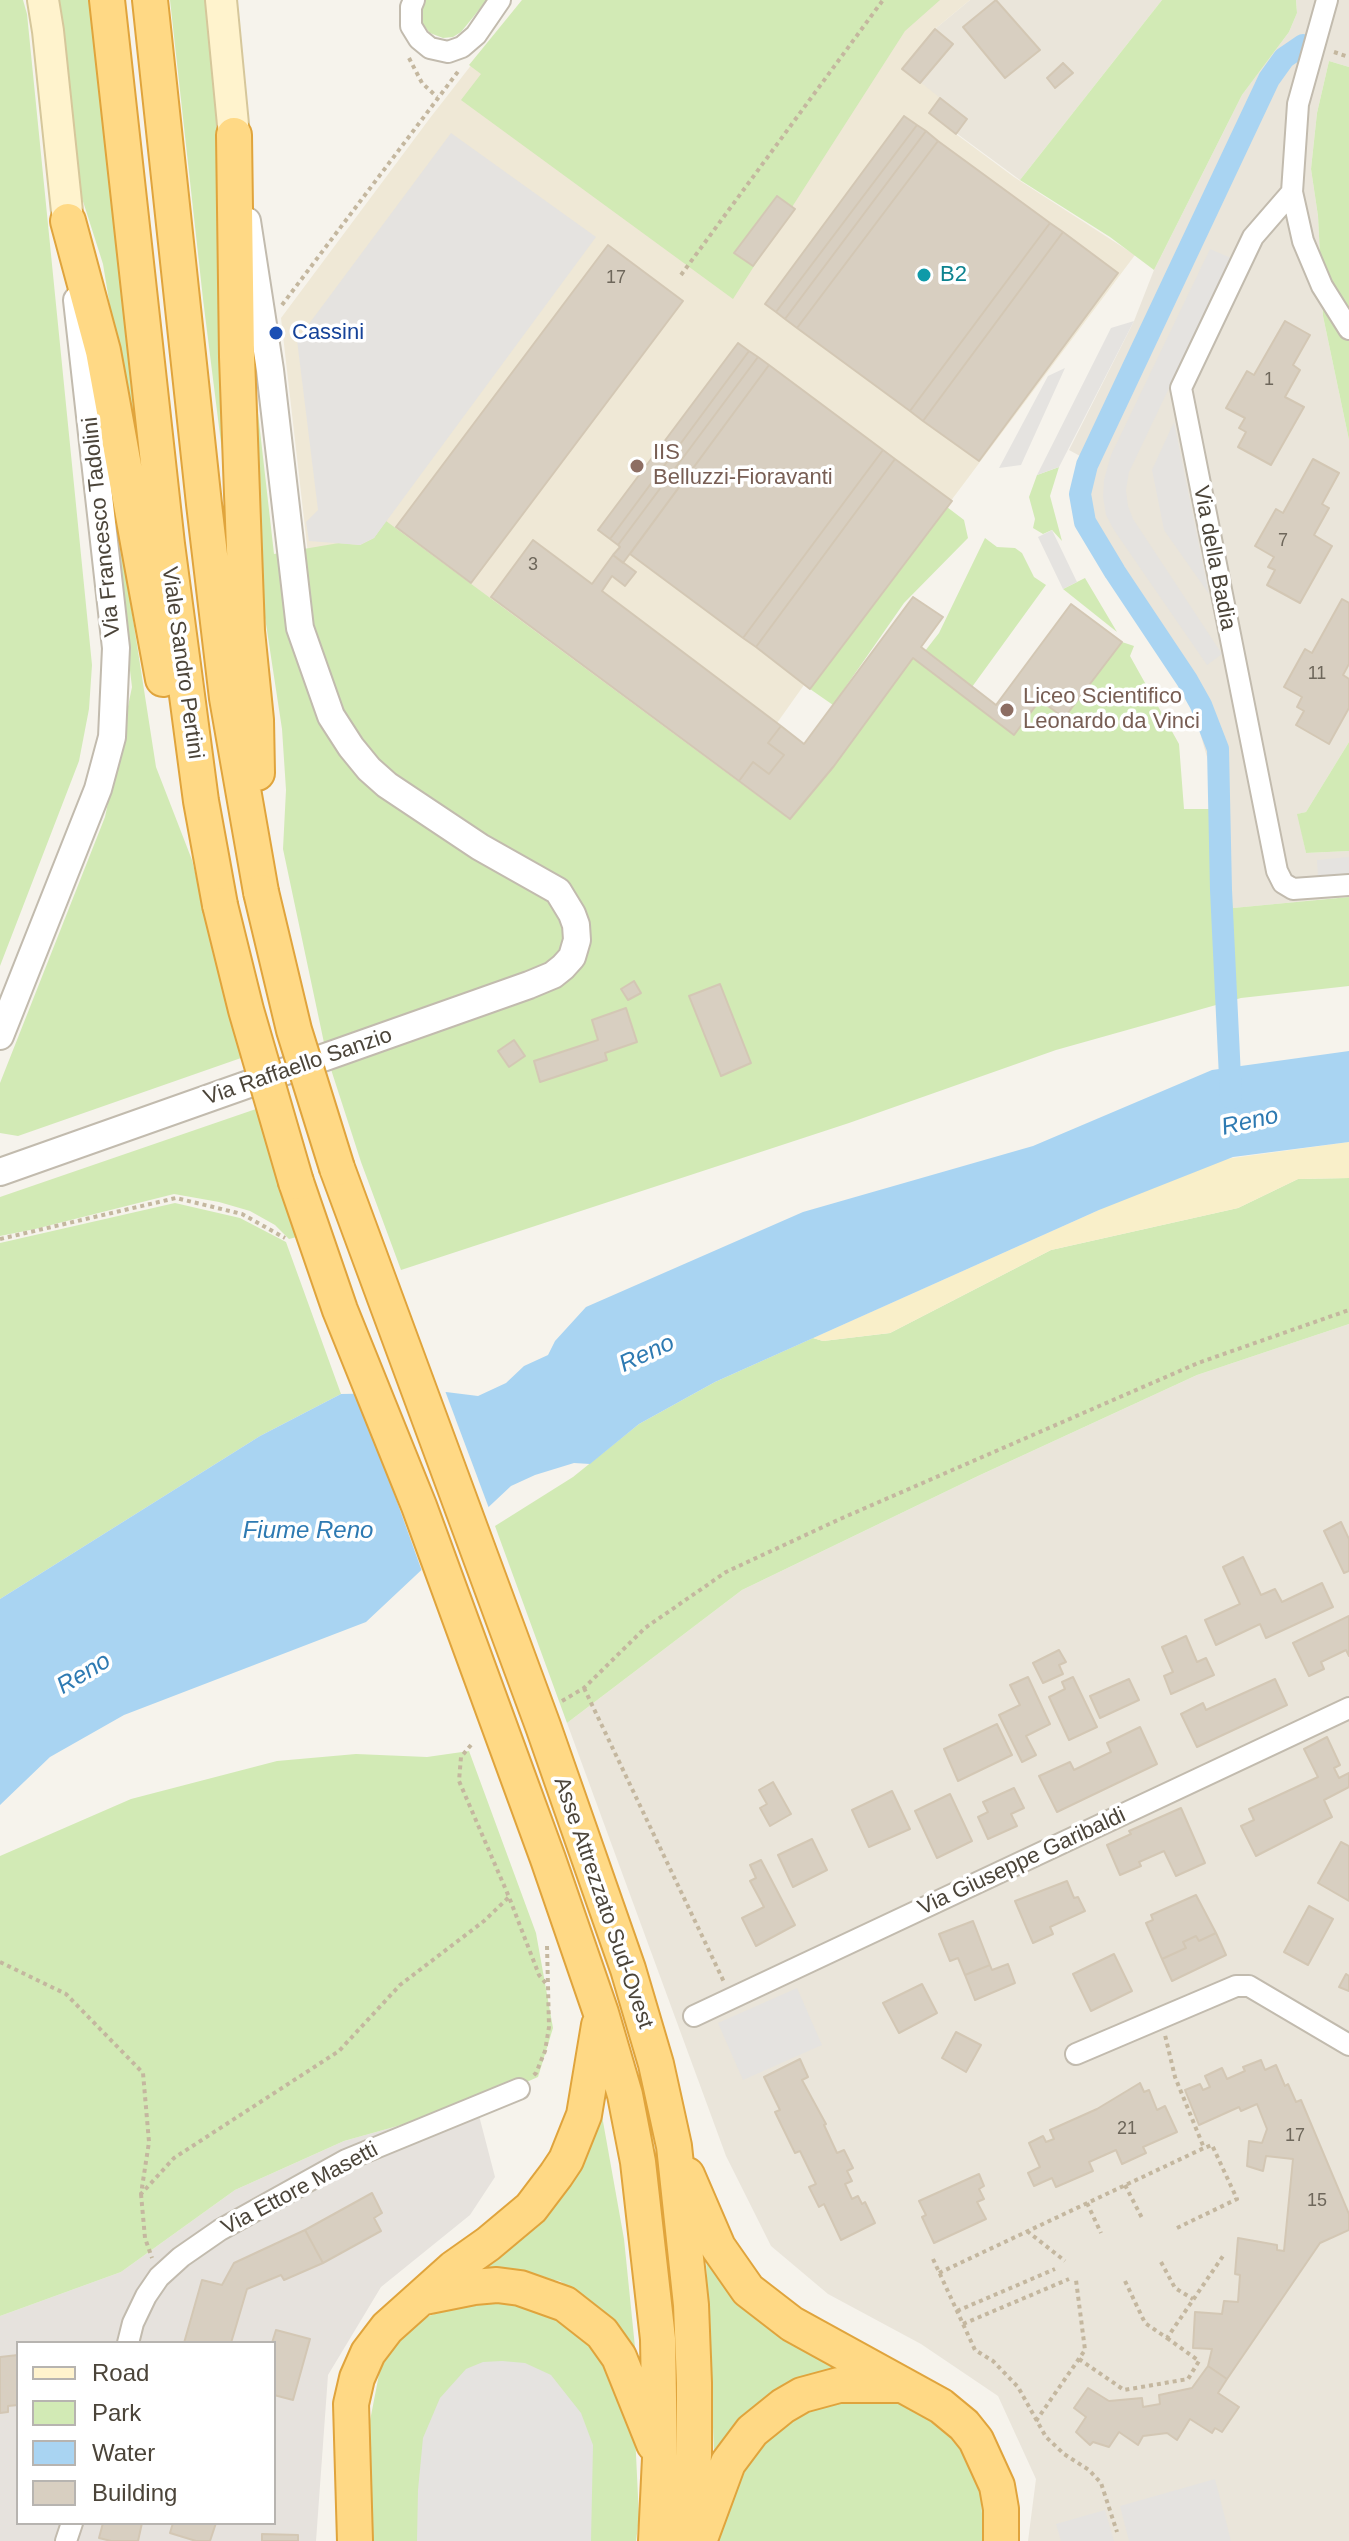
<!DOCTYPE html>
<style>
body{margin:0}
#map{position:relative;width:1349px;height:2541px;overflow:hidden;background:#f6f3ec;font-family:Helvetica,sans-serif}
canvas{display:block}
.legend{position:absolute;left:16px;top:2341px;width:260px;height:184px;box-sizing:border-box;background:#fff;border:2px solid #b7b4b0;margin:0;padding:10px 14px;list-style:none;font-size:24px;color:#4b4439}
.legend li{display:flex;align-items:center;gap:16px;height:40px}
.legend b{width:40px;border:2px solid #b7b4b0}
</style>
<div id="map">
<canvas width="1349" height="2541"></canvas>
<ul class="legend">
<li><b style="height:10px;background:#fff3cd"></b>Road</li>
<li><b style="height:22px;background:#d2eab5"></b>Park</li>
<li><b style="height:22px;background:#a9d4f2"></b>Water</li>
<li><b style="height:22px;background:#d8cfc1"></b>Building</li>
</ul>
</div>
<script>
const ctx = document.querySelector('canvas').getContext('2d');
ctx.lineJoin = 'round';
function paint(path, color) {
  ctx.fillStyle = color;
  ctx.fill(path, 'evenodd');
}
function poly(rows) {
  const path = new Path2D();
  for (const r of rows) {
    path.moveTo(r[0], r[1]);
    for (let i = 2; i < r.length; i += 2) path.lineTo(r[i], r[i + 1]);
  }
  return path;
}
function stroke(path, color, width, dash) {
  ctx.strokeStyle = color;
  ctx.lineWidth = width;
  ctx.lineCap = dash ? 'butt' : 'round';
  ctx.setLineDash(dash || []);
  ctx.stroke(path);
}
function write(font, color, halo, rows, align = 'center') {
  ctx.font = font + ' Helvetica,sans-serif';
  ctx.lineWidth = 7;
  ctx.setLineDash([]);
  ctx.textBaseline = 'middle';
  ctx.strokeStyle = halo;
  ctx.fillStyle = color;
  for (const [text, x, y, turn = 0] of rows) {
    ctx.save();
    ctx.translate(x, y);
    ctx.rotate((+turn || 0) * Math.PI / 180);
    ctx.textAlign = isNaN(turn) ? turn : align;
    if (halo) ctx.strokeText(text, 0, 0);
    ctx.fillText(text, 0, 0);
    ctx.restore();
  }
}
const residential = poly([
 [970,0,1162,0,1020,180,929,113,902,69,935,29],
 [1296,0,1349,0,1349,67,1329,61,1317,113,1311,169,1318,216,1323,316,1349,440,1349,742,1306,812,1298,814,1306,853,1349,851,1349,897,1233,908,1222,809,1186,684,1081,526,1074,495,1075,476,1080,456,1069,450,1134,321,1154,270,1242,95,1289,32,1297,13],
 [1349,1324,1349,2541,1028,2541,1036,2479,998,2396,921,2344,828,2294,771,2246,726,2156,567,1723,742,1590,978,1476,1197,1375]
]);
const industrial = poly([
 [476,2104,495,2177,470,2215,381,2287,328,2375,316,2541,0,2541,0,2316,121,2272,235,2190,344,2141],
 [18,2343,274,2343,274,2523,18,2523]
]);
const education = poly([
 [522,0,970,0,935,29,903,68,940,98,929,114,1014,177,1135,255,810,689,804,685,777,723,834,766,790,819,315,615,281,318,430,118]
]);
const green = poly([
 [0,0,23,0,27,14,92,665,89,709,79,761,0,966],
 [59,0,94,0,150,550,103,264,74,173],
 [170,0,212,0,224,121,232,531,203,299],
 [424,0,487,0,461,32,453,37,443,38,430,33,421,22,419,15],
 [522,0,940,0,905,31,733,299,461,100,481,74,469,65],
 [1162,0,1296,0,1297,13,1289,32,1242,95,1154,270,1110,237,1020,180],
 [1329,61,1349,67,1349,440,1323,316,1318,216,1311,169,1317,113],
 [247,316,274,554,339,543,360,545,374,538,386,521,789,819,834,766,913,658,989,715,1040,700,1064,718,1122,642,1134,646,1130,656,1179,744,1184,809,1222,809,1233,908,1349,897,1349,986,1241,998,1056,1050,849,1123,401,1270,361,1162,327,1057,283,849,286,790,282,729,257,565],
 [91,349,156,767,192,860,241,1058,18,1136,0,1133,0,1083,105,817,132,687],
 [1059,467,1050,496,1062,541,1052,530,1043,534,1033,528,1035,519,1029,497,1037,475],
 [947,507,964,520,968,538,904,603,833,705,810,689],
 [985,538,997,547,1015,548,1022,553,1034,577,1046,585,972,687,925,651,939,633],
 [1085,578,1117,632,1063,589],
 [1349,742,1349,851,1306,853,1297,814,1306,812],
 [256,1109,297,1237,289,1239,275,1225,250,1211,219,1202,174,1194,35,1229,0,1236,0,1197],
 [1349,1178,1349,1324,1197,1375,978,1476,742,1590,567,1723,495,1526,573,1477,639,1424,715,1382,813,1338,823,1341,890,1333,1051,1250,1238,1208,1298,1179],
 [175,1203,240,1218,286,1242,341,1394,260,1436,0,1599,0,1243],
 [469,1751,536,1933,553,2028,538,2077,476,2104,344,2141,235,2190,121,2272,0,2316,0,1856,131,1799,277,1761,356,1754,427,1757],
 [599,2099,624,2239,636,2357,609,2317,560,2281,475,2270],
 [706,2260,768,2325,844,2366,774,2390,742,2418,714,2451],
 [471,2298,540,2302,596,2339,634,2412,639,2518,636,2541,373,2541,368,2431,381,2364,411,2324],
 [868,2395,911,2407,953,2436,979,2472,984,2541,711,2541,734,2476,772,2422,817,2399]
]);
const sand = poly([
 [1349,1142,1349,1178,1298,1179,1238,1208,1051,1250,890,1333,823,1341,813,1338,1099,1210,1167,1167]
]);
const parking = poly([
 [451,133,596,237,374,538,360,545,309,541,306,522,318,510,297,340],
 [1210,249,1231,258,1129,472,1126,490,1128,506,1133,519,1222,654,1207,665,1114,530,1106,515,1103,497,1104,480,1111,455],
 [1134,321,1059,467,1037,475,1111,328],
 [1065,368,1021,465,999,468,1048,376],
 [1174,422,1209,594,1164,530,1152,470],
 [1052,530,1077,582,1063,589,1038,537],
 [1349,857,1349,874,1318,877,1317,860],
 [797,1988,822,2045,743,2080,718,2023],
 [502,2361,525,2363,551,2375,581,2413,593,2445,591,2541,417,2541,418,2490,423,2438,440,2398,466,2369,483,2362],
 [1215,2479,1231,2541,1129,2541,1120,2506],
 [1105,2510,1114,2541,1061,2541,1056,2524]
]);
const water = poly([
 [1349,1051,1349,1142,1233,1157,1099,1210,715,1382,639,1424,590,1464,574,1463,535,1475,511,1486,366,1622,124,1715,50,1757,0,1805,0,1599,260,1436,341,1394,446,1392,478,1396,506,1383,524,1366,548,1355,555,1341,586,1307,803,1212,1033,1146,1212,1070]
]);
const pier = poly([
 [444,1388,490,1511,423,1574,357,1390]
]);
const canal = poly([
 [1231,1098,1221,890,1218,749,1201,705,1187,680,1115,572,1085,522,1080,494,1087,465,1269,79,1284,58,1303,45]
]);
const building = poly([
 [996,0,1040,50,1005,78,963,27,996,0],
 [935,29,953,44,920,83,902,69,935,29],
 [1063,63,1073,73,1055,88,1047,78,1063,63],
 [940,98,967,119,956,134,929,113,940,98],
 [904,116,917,125,776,312,765,304,904,116],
 [917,125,926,131,785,319,776,312,917,125],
 [926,131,938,141,797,328,785,319,926,131],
 [938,141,1050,223,910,411,797,328,938,141],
 [777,196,795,209,753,266,734,253,777,196],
 [1050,223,1063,232,923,421,910,411,1050,223],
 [1063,232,1118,273,979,461,923,421,1063,232],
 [608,245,683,301,471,583,396,527,608,245],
 [1285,321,1310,335,1293,365,1300,370,1285,397,1304,407,1271,465,1238,447,1246,432,1239,428,1245,418,1226,408,1247,371,1254,375,1285,321],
 [738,343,749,351,610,539,598,530,738,343],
 [749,351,758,357,618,545,610,539,749,351],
 [758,357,769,365,623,563,613,555,620,547,618,545,758,357],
 [769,365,883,450,743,638,630,554,769,365],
 [883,450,895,459,756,647,743,638,883,450],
 [895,459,952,501,810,689,756,647,895,459],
 [1313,459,1339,473,1322,504,1329,508,1314,535,1332,546,1300,603,1267,585,1275,570,1268,567,1274,557,1255,546,1276,509,1283,513,1313,459],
 [533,540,592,584,613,555,636,572,625,586,612,576,602,591,781,726,768,743,784,755,769,774,753,762,739,781,491,597,533,540],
 [913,597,943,617,921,647,996,705,1071,604,1122,642,1064,718,1040,700,1014,735,913,658,834,766,790,819,739,781,753,762,769,774,784,755,768,743,781,726,804,744,913,597],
 [1342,599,1349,603,1349,664,1343,675,1349,679,1349,708,1329,744,1296,725,1304,711,1297,707,1302,697,1284,687,1305,649,1312,653,1342,599],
 [634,981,641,993,628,1000,621,989,634,981],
 [720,984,751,1063,721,1076,689,996,720,984],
 [626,1008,637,1042,605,1053,607,1060,540,1082,534,1061,598,1040,592,1020,626,1008],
 [514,1040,525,1056,509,1067,498,1051,514,1040],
 [1341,1522,1349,1539,1349,1571,1344,1573,1324,1531,1341,1522],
 [1243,1557,1261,1595,1275,1589,1282,1602,1322,1583,1333,1607,1266,1638,1260,1624,1216,1645,1205,1620,1240,1604,1223,1567,1243,1557],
 [1349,1616,1349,1656,1346,1650,1321,1662,1324,1669,1309,1676,1293,1643,1349,1616],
 [1186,1636,1197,1662,1206,1658,1214,1675,1171,1694,1164,1676,1173,1672,1162,1647,1186,1636],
 [1059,1650,1066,1662,1059,1665,1063,1674,1043,1683,1033,1663,1059,1650],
 [1028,1677,1050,1724,1026,1736,1036,1755,1022,1762,999,1715,1020,1705,1010,1685,1028,1677],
 [1073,1677,1097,1727,1069,1740,1049,1697,1065,1689,1062,1682,1073,1677],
 [1129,1679,1139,1700,1100,1718,1090,1696,1129,1679],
 [1275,1679,1287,1705,1197,1747,1181,1714,1203,1703,1206,1710,1275,1679],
 [997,1724,1012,1755,958,1781,944,1749,997,1724],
 [1140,1727,1157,1764,1057,1812,1039,1776,1070,1762,1074,1770,1111,1752,1107,1743,1140,1727],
 [1327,1737,1340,1765,1334,1768,1339,1778,1349,1773,1349,1787,1324,1800,1332,1817,1256,1856,1241,1826,1254,1820,1249,1809,1318,1777,1304,1749,1327,1737],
 [773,1782,791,1814,770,1826,760,1808,767,1804,759,1790,773,1782],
 [1014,1788,1024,1808,1011,1814,1017,1826,988,1839,978,1817,988,1812,983,1802,1014,1788],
 [892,1791,910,1829,869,1847,852,1810,892,1791],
 [950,1794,972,1841,937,1858,915,1811,950,1794],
 [1181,1808,1205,1863,1176,1876,1164,1851,1139,1862,1141,1866,1120,1875,1107,1845,1131,1834,1129,1831,1181,1808],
 [812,1839,827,1870,793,1887,778,1855,812,1839],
 [1341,1842,1349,1846,1349,1901,1318,1883,1341,1842],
 [761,1860,795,1925,756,1946,742,1918,764,1907,750,1881,756,1878,750,1865,761,1860],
 [1067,1881,1074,1898,1078,1897,1085,1911,1050,1927,1053,1934,1033,1943,1015,1901,1067,1881],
 [1196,1895,1216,1933,1199,1941,1196,1936,1183,1942,1186,1948,1162,1959,1146,1923,1153,1920,1151,1915,1196,1895],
 [1309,1906,1333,1919,1308,1965,1284,1952,1309,1906],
 [973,1921,990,1965,965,1975,958,1958,950,1961,939,1934,973,1921],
 [1216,1933,1226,1955,1172,1981,1162,1959,1186,1948,1183,1942,1196,1936,1199,1941,1216,1933],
 [1114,1954,1132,1991,1091,2011,1073,1974,1114,1954],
 [1008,1964,1015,1983,975,2000,965,1975,990,1965,992,1970,1008,1964],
 [1346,1974,1349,1976,1349,1991,1339,1987,1346,1974],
 [922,1984,937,2013,899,2033,883,2003,922,1984],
 [956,2032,981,2045,966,2072,942,2058,956,2032],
 [800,2059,808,2077,802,2080,826,2124,824,2125,837,2153,844,2150,853,2168,847,2171,852,2181,845,2184,852,2199,858,2196,862,2204,865,2202,875,2223,841,2240,824,2204,819,2207,809,2187,816,2184,800,2151,795,2153,775,2112,780,2110,764,2077,800,2059],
 [1261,2060,1265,2070,1276,2065,1285,2086,1288,2084,1296,2102,1301,2100,1349,2214,1349,2230,1320,2243,1227,2379,1208,2366,1212,2349,1193,2348,1195,2312,1222,2314,1224,2301,1238,2302,1240,2275,1235,2274,1238,2238,1277,2245,1277,2250,1284,2251,1293,2159,1266,2156,1263,2171,1247,2166,1249,2141,1262,2143,1267,2129,1257,2104,1241,2111,1239,2107,1199,2125,1185,2090,1200,2084,1203,2090,1210,2087,1205,2076,1222,2068,1227,2079,1245,2071,1243,2067,1261,2060],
 [1140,2083,1144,2092,1149,2090,1157,2110,1165,2106,1177,2132,1143,2147,1146,2153,1122,2164,1116,2150,1089,2162,1093,2171,1056,2187,1052,2178,1034,2186,1028,2173,1040,2167,1029,2143,1043,2136,1046,2142,1054,2139,1050,2130,1097,2109,1140,2083],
 [979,2174,984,2186,979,2189,984,2199,977,2202,986,2219,934,2243,922,2217,926,2215,919,2201,979,2174],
 [372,2193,382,2213,374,2218,381,2231,323,2263,305,2230,372,2193],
 [305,2230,323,2263,284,2280,281,2275,247,2289,231,2343,184,2343,202,2280,222,2285,234,2263,305,2230],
 [276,2330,310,2339,293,2400,274,2395,272,2343,276,2330],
 [18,2355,18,2405,8,2406,8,2412,0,2413,0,2357,18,2355],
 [1208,2366,1227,2379,1218,2393,1239,2407,1222,2432,1215,2428,1212,2433,1190,2419,1177,2440,1167,2433,1143,2436,1138,2445,1119,2432,1109,2447,1093,2442,1090,2445,1076,2432,1086,2417,1074,2408,1088,2388,1109,2401,1142,2398,1143,2407,1160,2404,1159,2395,1192,2388,1208,2366],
 [103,2523,142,2523,138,2541,111,2541,99,2538,103,2523],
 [173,2523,216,2523,210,2541,196,2541,170,2533,173,2523],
 [262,2534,298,2535,298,2541,262,2541,262,2534]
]);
const path = poly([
 [1334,52,1349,57],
 [409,58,422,83,437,97],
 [681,275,883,0],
 [282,305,460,69],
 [0,1239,176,1198,242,1214,285,1238],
 [584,1688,724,1982],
 [562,1701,584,1688,645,1628,726,1572,840,1519,1198,1363,1349,1310],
 [471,1745,461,1757,459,1781,509,1897,539,1975,548,1986,549,2027,545,2051,536,2073,533,2076],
 [547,1946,548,1986],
 [0,1962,66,1994,143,2073,149,2142,141,2194,174,2158,339,2051,400,1985,484,1921,509,1897],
 [1125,2185,1142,2218],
 [141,2194,145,2238,152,2258],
 [1087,2203,1101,2233],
 [1177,2228,1237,2199,1212,2145,1204,2148],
 [1027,2231,1065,2261],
 [933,2259,975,2350,993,2361,1018,2387,1046,2437,1064,2454,1089,2470,1101,2483,1117,2532],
 [1161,2262,1175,2288,1193,2299],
 [939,2273,1204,2148,1175,2077,1165,2035],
 [1125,2281,1145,2323,1167,2338,1223,2256],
 [957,2311,1055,2269],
 [963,2324,1069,2279],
 [1079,2359,1124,2390,1188,2379,1199,2361,1167,2338],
 [1036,2421,1085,2350,1076,2280]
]);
const minor = poly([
 [414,0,411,7,411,26,419,39,430,48,448,52,462,47,476,35,500,0],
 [1327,0,1298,104,1292,192,1303,241,1322,286,1349,329],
 [1292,192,1253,237,1181,388,1277,871,1283,883,1293,889,1349,885],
 [694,2016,1349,1708],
 [1076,2054,1236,1986,1249,1986,1349,2045],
 [128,2343,133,2323,146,2296,159,2277,181,2257,220,2230,346,2160,519,2089],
 [66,2541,72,2523]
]);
const tertiary = poly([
 [0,1036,98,789,112,737,116,648,77,300],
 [0,1172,529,985,553,975,563,967,572,957,577,940,576,925,572,914,558,891,480,847,387,785,369,769,351,747,331,716,300,628,270,370,247,221]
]);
const secondary = poly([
 [43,0,48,31,68,221],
 [221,0,234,135]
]);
const trunk = poly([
 [107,0,167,544,201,801,220,905],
 [150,0,204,504,227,698,261,892],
 [234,135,237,357,247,631,256,720,257,773],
 [68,221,103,351,163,679],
 [337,1168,543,1726,628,1969,656,2064,674,2146,691,2305,694,2383,694,2455,689,2541],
 [296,1182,340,1310,419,1506,548,1859,601,2013,625,2095,638,2162,658,2339,660,2458,656,2541],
 [687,2175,718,2247,748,2290,792,2324,941,2406,964,2425,976,2440,997,2486,1001,2509,1001,2541],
 [424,2297,474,2287,497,2285,520,2288,565,2304,602,2333,619,2357,654,2444],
 [700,2539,728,2463,752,2431,783,2406,802,2395,839,2385,901,2385],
 [355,2541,351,2404,357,2378,368,2353,387,2328,454,2268,488,2244,531,2208,556,2175,566,2160,584,2115,599,2025]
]);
const trunkBridge = poly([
 [261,892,294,1030,337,1168],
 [220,905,246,1010,296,1182]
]);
const markers = [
 [924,275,8,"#0f9aa8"],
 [276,333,8,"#1a4fb4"],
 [637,466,8,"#8d6e63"],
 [1007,710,8,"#8d6e63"]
];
const numberNames = [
 ["17",616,278],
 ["1",1269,380],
 ["7",1283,541],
 ["3",533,565],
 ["11",1317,674],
 ["21",1127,2129],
 ["17",1295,2136],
 ["15",1317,2201]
];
const cultureNames = [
 ["B2",940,275]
];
const transitNames = [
 ["Cassini",292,333]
];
const educationNames = [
 ["IIS",653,453],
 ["Belluzzi-Fioravanti",653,478],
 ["Liceo Scientifico",1023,697],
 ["Leonardo da Vinci",1023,722]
];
const streetNames = [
 ["Via Francesco Tadolini",102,527,-96],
 ["Via della Badia",1214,558,79],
 ["Viale Sandro Pertini",182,663,82],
 ["Via Raffaello Sanzio",298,1067,-19],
 ["Via Giuseppe Garibaldi",1022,1862,-25],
 ["Asse Attrezzato Sud-Ovest",603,1903,71],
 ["Via Ettore Masetti",300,2189,-28]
];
const waterNames = [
 ["Reno",1250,1122,-13],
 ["Reno",647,1354,-25],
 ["Fiume Reno",308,1531],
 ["Reno",84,1674,-31]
];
paint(residential, '#eae5da');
paint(industrial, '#e6e2dd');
paint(education, '#efe8d6');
paint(green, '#d2eab5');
paint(sand, '#f9efc9');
paint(parking, '#e5e3e0');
paint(water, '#a9d4f2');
paint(pier, '#f6f3ec');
stroke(canal, '#a9d4f2', 22);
paint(building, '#d8cfc1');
stroke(building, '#d3c7b4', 2);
stroke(minor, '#c2bbae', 24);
stroke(tertiary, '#c2bbae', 30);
stroke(secondary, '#d6c79b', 34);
stroke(trunk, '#e0a43c', 38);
stroke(path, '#c4b79f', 4, [4, 4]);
stroke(minor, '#fff', 20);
stroke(tertiary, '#fff', 26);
stroke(secondary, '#fff3cd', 30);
stroke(trunk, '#ffd985', 34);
stroke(trunkBridge, '#e0a43c', 38, []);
stroke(trunkBridge, '#ffd985', 34);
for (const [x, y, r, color] of markers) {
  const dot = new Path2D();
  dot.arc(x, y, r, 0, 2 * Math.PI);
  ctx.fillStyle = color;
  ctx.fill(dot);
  stroke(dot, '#fff', 3);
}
write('18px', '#6e675b', null, numberNames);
write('22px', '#0d838f', '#fff', cultureNames, 'left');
write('22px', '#164399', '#fff', transitNames, 'left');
write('22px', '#785e54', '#fff', educationNames, 'left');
write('22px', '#4b4439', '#fff', streetNames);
write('italic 24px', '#2e7ab2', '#fff', waterNames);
</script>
